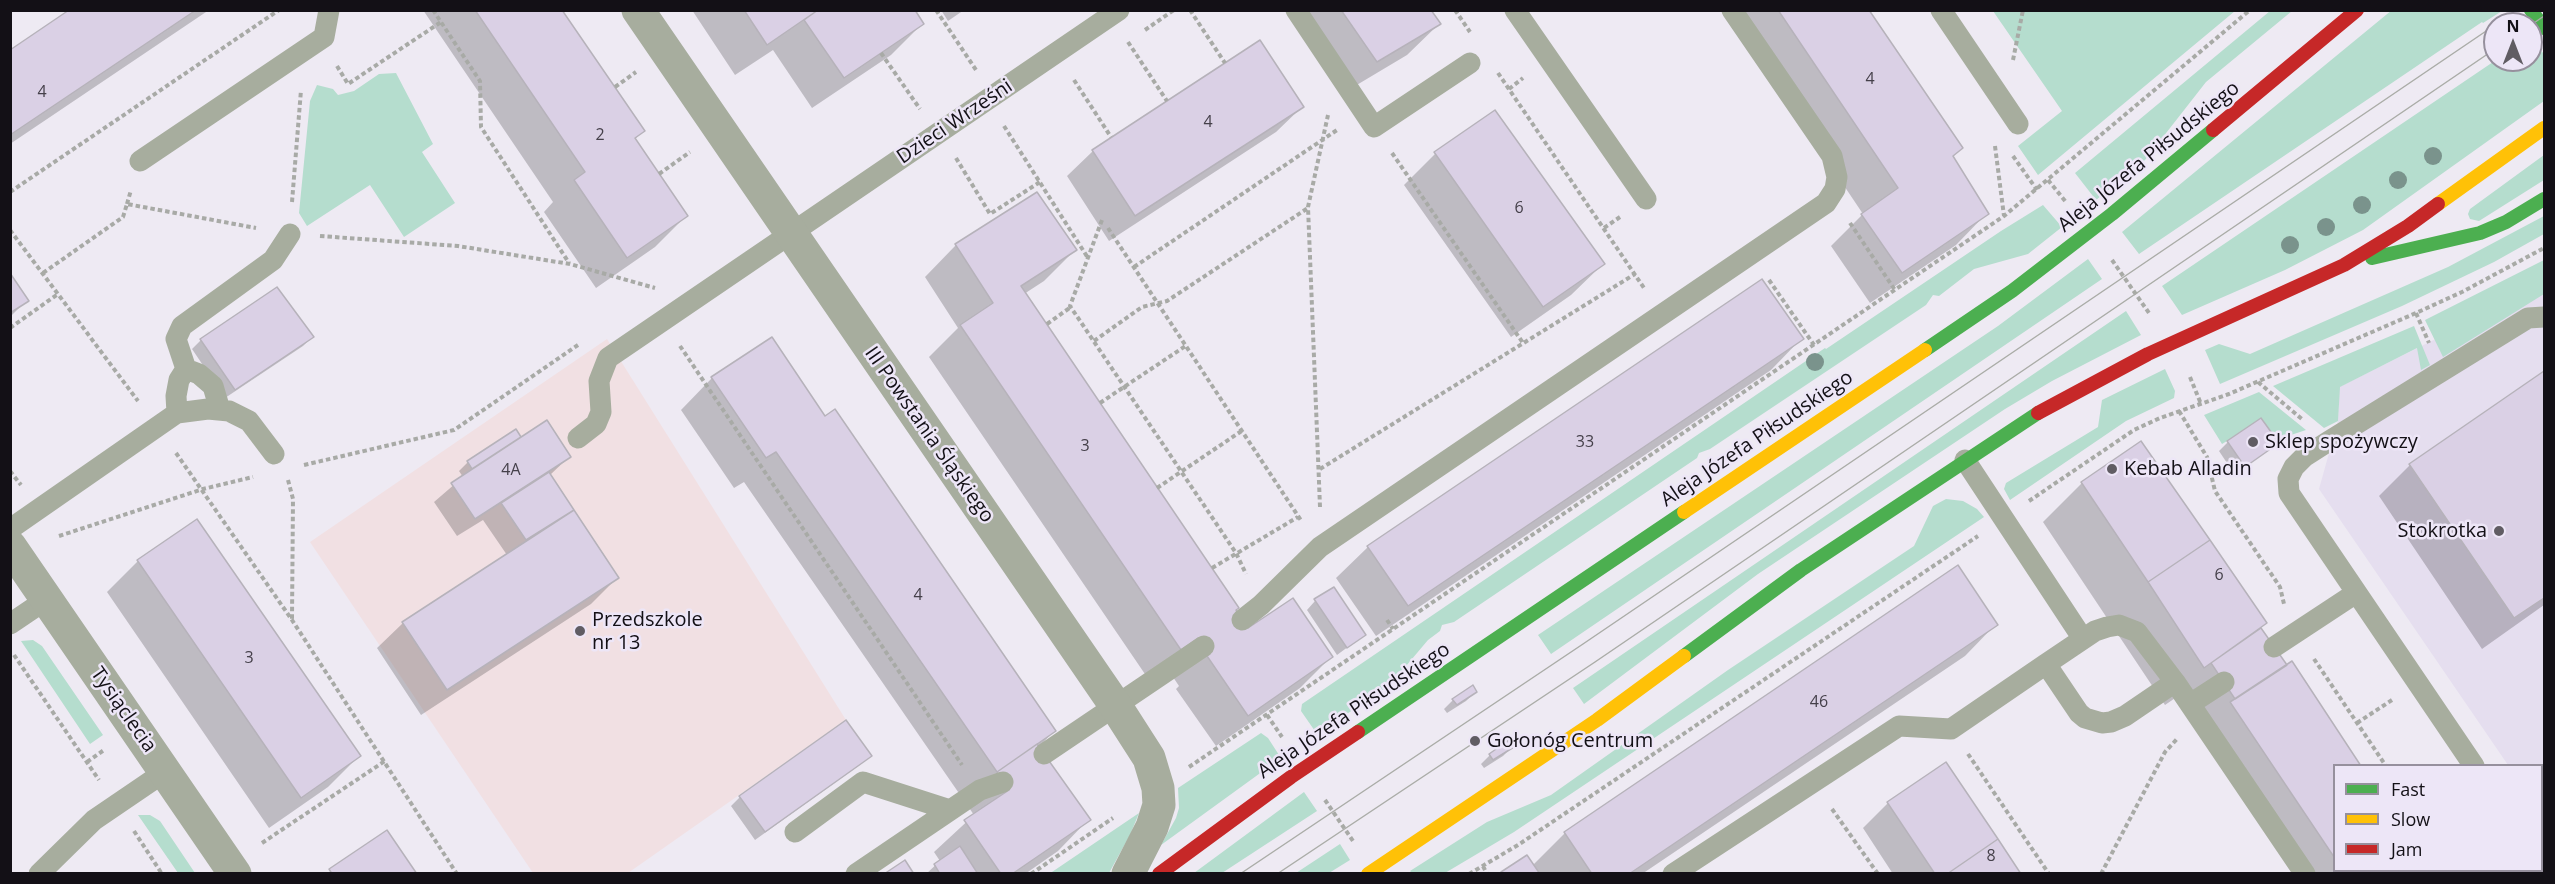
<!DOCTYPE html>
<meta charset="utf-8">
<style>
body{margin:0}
#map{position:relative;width:2555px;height:884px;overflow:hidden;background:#eeeaf3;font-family:"Open Sans",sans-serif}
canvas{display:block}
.frame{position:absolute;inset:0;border:12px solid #131016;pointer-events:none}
.legend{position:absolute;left:2333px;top:764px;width:210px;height:108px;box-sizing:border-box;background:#ede6f7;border:2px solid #96909d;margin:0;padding:8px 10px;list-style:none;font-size:18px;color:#131016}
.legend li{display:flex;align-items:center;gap:12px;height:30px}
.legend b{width:30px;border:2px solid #96909d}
.north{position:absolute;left:2483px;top:12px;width:60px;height:60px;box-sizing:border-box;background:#ede6f7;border:2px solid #96909d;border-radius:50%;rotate:0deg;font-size:16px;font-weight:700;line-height:24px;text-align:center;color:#131016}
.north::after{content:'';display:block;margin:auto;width:21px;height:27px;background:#605c63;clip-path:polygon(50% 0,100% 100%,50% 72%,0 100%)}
</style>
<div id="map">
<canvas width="2555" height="884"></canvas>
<div class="frame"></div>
<ul class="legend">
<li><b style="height:8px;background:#4caf50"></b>Fast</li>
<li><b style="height:8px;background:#ffc107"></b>Slow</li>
<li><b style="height:8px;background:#c62828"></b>Jam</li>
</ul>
<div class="north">N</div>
</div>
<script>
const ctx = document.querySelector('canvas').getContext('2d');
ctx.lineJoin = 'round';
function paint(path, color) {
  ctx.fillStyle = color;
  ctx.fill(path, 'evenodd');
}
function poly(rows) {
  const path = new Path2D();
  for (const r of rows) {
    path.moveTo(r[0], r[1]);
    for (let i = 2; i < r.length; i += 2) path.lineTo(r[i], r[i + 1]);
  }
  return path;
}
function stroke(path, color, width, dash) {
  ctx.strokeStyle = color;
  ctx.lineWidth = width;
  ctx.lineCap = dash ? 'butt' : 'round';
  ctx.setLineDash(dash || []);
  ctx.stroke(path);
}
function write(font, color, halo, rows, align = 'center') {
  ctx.font = font + ' "Open Sans",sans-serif';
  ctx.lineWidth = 5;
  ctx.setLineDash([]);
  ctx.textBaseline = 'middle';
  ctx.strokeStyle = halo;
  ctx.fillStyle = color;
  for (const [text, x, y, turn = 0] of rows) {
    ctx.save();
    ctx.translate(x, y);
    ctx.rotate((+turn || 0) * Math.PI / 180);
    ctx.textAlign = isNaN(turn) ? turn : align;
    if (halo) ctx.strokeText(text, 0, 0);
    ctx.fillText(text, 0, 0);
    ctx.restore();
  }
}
const built = poly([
 [2544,285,2544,798,2542,800,2542,766,2508,765,2319,489,2338,421,2339,387]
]);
const education = poly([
 [607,339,846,720,628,873,533,873,310,542]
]);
const green = poly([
 [2392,10,2502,11,2483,23,2482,22,2139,254,2122,232],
 [1993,11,2235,11,2038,175,2018,146,2062,111],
 [2270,11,2292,11,2206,82,2145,160,2096,200,2075,173],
 [2531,40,2544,54,2544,101,2363,230,2285,270,2182,315,2162,286,2496,60,2531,60],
 [396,73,433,144,422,152,455,203,404,237,370,185,307,226,299,213,310,101,317,85,333,89,338,95,354,91,379,74],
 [2544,155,2544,180,2479,221,2470,219,2468,214,2470,209],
 [2043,205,2062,227,2028,254,1974,269,1939,296,1933,295,1926,305,1710,449,1699,453,1697,458,1454,622,1442,625,1440,631,1428,640,1390,685,1317,734,1301,711,1302,704,1825,348,1826,349,2001,231],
 [2544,216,2544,234,2494,262,2402,306,2220,384,2205,350,2219,344,2250,354,2448,267],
 [2088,259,2102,279,1551,654,1538,635,1998,326],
 [2544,260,2544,294,2443,357,2425,320],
 [2126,311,2141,335,2052,381,2005,409,1758,574,1584,704,1573,688],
 [2414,326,2430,365,2421,370,2417,348,2340,387,2338,421,2324,428,2273,386],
 [2165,369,2175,391,2174,398,2126,421,2010,500,2004,489,2006,483,2098,427,2102,400],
 [2259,392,2306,430,2276,440,2227,441,2222,444,2204,415],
 [1946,499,1963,501,1977,509,1984,517,1514,832,1445,873,1412,873,1410,871,1487,822,1551,795,1728,670,1914,546,1933,506],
 [33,640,42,646,103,735,90,744,21,641],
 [1261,733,1268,738,1281,758,1161,845,1176,818,1179,808,1178,788],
 [1304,792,1317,811,1222,873,1194,873],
 [1139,813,1130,835,1109,873,1049,874],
 [138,815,150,815,160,821,195,873,178,873],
 [1340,844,1350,860,1329,873,1296,873]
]);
const shadow = poly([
 [71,10,209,10,10,144,10,52],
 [423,10,561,10,643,131,634,140,686,216,655,247,596,288,544,212,553,202],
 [692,10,914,10,922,24,891,55,812,108,773,50,735,75],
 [941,10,964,10,948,21],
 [1288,10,1429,10,1439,24,1407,55,1345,92],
 [1726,10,1868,10,1961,148,1952,158,1987,213,1956,245,1870,303,1831,246,1863,214],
 [1302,107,1276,132,1109,241,1067,176,1093,151],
 [1495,112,1603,264,1571,295,1511,337,1404,185,1435,154],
 [956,245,1075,250,1044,281,1024,294,1248,630,1331,657,1300,688,1216,746,1176,689,1179,686,1167,668,1149,680,929,357,958,328,925,277],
 [10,276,27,300,10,317],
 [1762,281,1802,338,1771,370,1376,636,1336,578,1368,547],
 [312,337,303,346,225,398,192,349,201,340],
 [2544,373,2544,605,2482,649,2379,496,2410,465],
 [712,378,824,418,1054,731,1038,748,1089,819,1058,851,1025,874,926,874,940,861,934,852,974,815,744,482,734,488,681,410],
 [515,431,521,439,569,457,550,475,617,578,591,604,421,715,377,648,403,623,507,555,483,520,457,536,434,502,463,477,459,471,468,462],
 [2228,442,2277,443,2235,475,2219,451],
 [2141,443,2265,623,2259,629,2285,664,2334,766,2334,870,2430,870,2432,874,2294,874,2187,690,2165,705,2043,522,2082,483],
 [138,561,359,756,328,787,269,828,107,592],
 [1315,601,1364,635,1337,655,1307,610],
 [1996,624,1965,656,1642,874,1502,874,1527,857,1532,866,1565,833],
 [1475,692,1466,701,1447,713,1444,709,1453,700],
 [1512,747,1503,756,1484,768,1481,764,1490,755],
 [870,756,861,764,755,840,731,806,740,797],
 [1888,803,2019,874,1893,874,1863,828]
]);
const building = poly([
 [69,10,196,10,10,135,10,50,69,10],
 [475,10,562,10,645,131,635,138,688,216,627,258,574,180,585,172,475,10],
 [744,10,818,10,767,45,744,10],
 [818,10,915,10,924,24,844,78,804,20,818,10],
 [1341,10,1431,10,1441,24,1377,62,1341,10],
 [1778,10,1869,10,1963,148,1953,156,1989,214,1902,273,1861,214,1898,188,1778,10],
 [1260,40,1304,107,1135,216,1092,150,1260,40],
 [1495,110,1605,264,1543,307,1434,152,1495,110],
 [1037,192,1077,250,1021,286,1239,608,1236,610,1248,628,1293,598,1333,657,1248,716,1207,656,1210,654,1198,638,1181,650,960,325,993,303,955,244,1037,192],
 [10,273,29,301,10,313,10,273],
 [1762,279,1804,339,1408,606,1367,546,1762,279],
 [277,287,314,337,235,390,200,339,277,287],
 [772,337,825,416,835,409,1056,731,997,772,776,452,766,458,711,377,772,337],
 [2544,371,2544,598,2514,618,2409,464,2544,371],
 [2261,418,2279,443,2245,467,2227,441,2261,418],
 [547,420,571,457,475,519,451,483,547,420],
 [516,429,521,437,472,469,467,461,516,429],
 [2141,441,2210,540,2148,582,2081,482,2141,441],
 [549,472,574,510,526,540,501,503,549,472],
 [574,510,619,578,447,690,402,622,574,510],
 [197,519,361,756,301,798,137,560,197,519],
 [2210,540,2267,623,2204,668,2148,582,2210,540],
 [1958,565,1998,625,1629,874,1592,874,1564,832,1958,565],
 [1334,587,1366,635,1347,648,1314,599,1334,587],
 [2261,628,2287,665,2235,699,2211,663,2261,628],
 [2292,661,2361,766,2334,766,2334,857,2230,702,2292,661],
 [1473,685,1477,692,1457,705,1452,699,1473,685],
 [846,720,872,756,765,832,739,796,846,720],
 [1509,740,1514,747,1493,760,1489,754,1509,740],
 [1037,744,1091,820,1012,874,1001,874,964,820,1009,790,997,772,1037,744],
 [1946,762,1998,839,1947,874,1935,874,1887,802,1946,762],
 [387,830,417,874,332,874,329,869,387,830],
 [1998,839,2021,874,1947,874,1998,839],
 [960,846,978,874,940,874,934,864,960,846],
 [1527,855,1540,874,1503,874,1501,872,1527,855],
 [905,860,914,874,884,874,905,860],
 [2343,870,2431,870,2433,874,2345,874,2343,870]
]);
const path = poly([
 [433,10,480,81,481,127,569,263],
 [936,10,976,70],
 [1190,10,1225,63],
 [1455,10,1470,32],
 [1145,30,1174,10],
 [1128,42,1167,101],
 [881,53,920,109],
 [2013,60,2023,10],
 [337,66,348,84,441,22],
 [1498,73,1644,288],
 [1074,80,1111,137],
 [615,87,636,72],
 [1509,89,1523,78],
 [1004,126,1088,258],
 [1995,146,2004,216],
 [1392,153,1523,343],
 [2013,156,2037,190],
 [956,158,990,214,1040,182],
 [659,174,690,152],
 [2048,180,2066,202],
 [10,192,279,10],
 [292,202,301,90],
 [127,204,131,190],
 [1102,220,1070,306,1236,553,1246,574],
 [1850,223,1895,290],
 [1108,228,1302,522],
 [1604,228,1620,217],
 [10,230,138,401],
 [320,236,458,246,570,264,655,288],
 [2112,260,2149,313],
 [1134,267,1337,130],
 [43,273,123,217,127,204,256,228],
 [1769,280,1814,345],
 [2416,313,2429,343],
 [1047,324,1071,307],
 [10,328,58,294],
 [1094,341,1142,307,1167,301,1308,208],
 [680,346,962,765],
 [2190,377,2201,404],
 [2258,382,2303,420],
 [1100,403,1187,345],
 [2179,411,2207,457,2215,491,2280,587,2284,604],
 [176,453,292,620,457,874],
 [304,465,454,430,578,345],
 [1320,469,1635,274],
 [10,471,21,485],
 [288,480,293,499,292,619],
 [1157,488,1243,430],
 [2029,501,2134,430,2160,418,2229,394,2416,313,2462,292,2544,248],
 [1320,507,1308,207,1328,115],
 [59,536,203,489,253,477],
 [1212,568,1298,517],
 [1387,620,1393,629],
 [14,655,99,780],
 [2314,659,2386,766],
 [1267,715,1282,737],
 [2357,723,2392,700],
 [1968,754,2049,874],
 [87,762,104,750],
 [1189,767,2004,216,2250,10],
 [1325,800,1353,841],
 [1832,809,1878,874],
 [134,831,162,874],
 [262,843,385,761],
 [1483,866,1487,874],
 [2457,870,2459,874],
 [1031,874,1113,818],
 [1469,874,1518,845,1978,536],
 [2101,874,2165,752,2177,739],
 [2498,874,2503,870]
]);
const lane = poly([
 [1296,10,1374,127,1470,63],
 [1515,10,1646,199],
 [1941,10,2018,124],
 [140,161,324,37,329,10],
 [186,369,199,374,213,386,220,410],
 [177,413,176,396,179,380,186,369,176,339,182,326,273,260,290,234],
 [578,438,596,424,601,412,599,381,608,358,1119,10],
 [1965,460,2083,639],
 [10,529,177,413,208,409,229,411,249,421,274,454],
 [1242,620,1261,605,1320,547,1826,203,1835,189,1837,177,1832,156,1732,10],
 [10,624,47,599],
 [2274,647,2356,593],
 [2046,664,2095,631,2107,627,2119,625,2137,632,2175,682,2305,874],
 [2190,704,2224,682],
 [1044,754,1204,646],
 [2474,766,2289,493,2288,479,2294,467,2304,457,2329,441,2528,318,2544,317],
 [795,832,863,782,950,810],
 [2542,864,2544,869],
 [39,874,94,820,166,771],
 [856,874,980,790,1003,782],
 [1673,874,1899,726,1951,729,2046,664,2079,713,2085,718,2102,723,2111,722,2125,716,2175,682]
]);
const street = poly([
 [638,10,1115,705,1149,758,1158,788,1159,805,1152,827,1128,874],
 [10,546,235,874]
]);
const fast = poly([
 [2531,10,2544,28],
 [2372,258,2480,233,2506,222,2544,199],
 [1925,350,2012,291,2112,214,2213,130],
 [1684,656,1801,570,2038,413],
 [1358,732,1684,512]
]);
const slow = poly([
 [2438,204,2544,128],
 [1684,512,1925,350],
 [1368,874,1597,720,1684,656]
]);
const jam = poly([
 [2213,130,2357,10],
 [2038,413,2148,354,2344,265,2408,226,2438,204],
 [1159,874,1291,777,1358,732]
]);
const tram = poly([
 [2496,24,2516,10],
 [2531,25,2544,16],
 [1240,874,1583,644,2495,25],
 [1277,874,1595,662,2495,49]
]);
const trees = [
 [2433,156],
 [2398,180],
 [2362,205],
 [2326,227],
 [2290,245],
 [1815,362]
];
const markers = [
 [2253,442,6,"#605c63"],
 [2112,469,6,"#605c63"],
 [2499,531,6,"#605c63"],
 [580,631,6,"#605c63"],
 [1475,741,6,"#605c63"]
];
const numberNames = [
 ["4",1870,79],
 ["4",42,92],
 ["4",1208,122],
 ["2",600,135],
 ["6",1519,208],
 ["33",1585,442],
 ["3",1085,446],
 ["4A",511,470],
 ["6",2219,575],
 ["4",918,595],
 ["3",249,658],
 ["46",1819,702],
 ["8",1991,856]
];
const streetNames = [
 ["Dzieci Wrześni",955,122,-34],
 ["Aleja Józefa Piłsudskiego",2149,157,-39],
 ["III Powstania Śląskiego",929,435,55],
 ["Aleja Józefa Piłsudskiego",1757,439,-34],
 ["Tysiąclecia",123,710,55],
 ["Aleja Józefa Piłsudskiego",1354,711,-34]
];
const poiNames = [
 ["Sklep spożywczy",2265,442],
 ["Kebab Alladin",2124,469],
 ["Stokrotka",2487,531,"right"],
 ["Przedszkole",592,620],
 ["nr 13",592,643],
 ["Gołonóg Centrum",1487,741]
];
paint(built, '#e5deef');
paint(education, '#f1e0e3');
paint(green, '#b5ddce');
paint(shadow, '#0003');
paint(building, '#dad0e5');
stroke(building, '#b6b2ba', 1.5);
stroke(path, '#a8aaa6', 4, [4.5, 3]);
stroke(lane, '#a7ad9e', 21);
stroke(street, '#a7ad9e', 33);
stroke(fast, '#4caf50', 14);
stroke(slow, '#ffc107', 14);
stroke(jam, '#c62828', 14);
stroke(tram, '#aaaca7', 1.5);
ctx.fillStyle = '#7a938c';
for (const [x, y] of trees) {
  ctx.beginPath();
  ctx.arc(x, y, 9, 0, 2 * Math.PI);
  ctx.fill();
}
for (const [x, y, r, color] of markers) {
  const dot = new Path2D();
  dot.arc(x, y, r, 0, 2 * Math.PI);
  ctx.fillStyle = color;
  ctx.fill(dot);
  stroke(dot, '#ede6f7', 2);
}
write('16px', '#45404a', null, numberNames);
write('20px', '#131016', '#ede6f7', streetNames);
write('20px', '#131016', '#ede6f7', poiNames, 'left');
</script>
